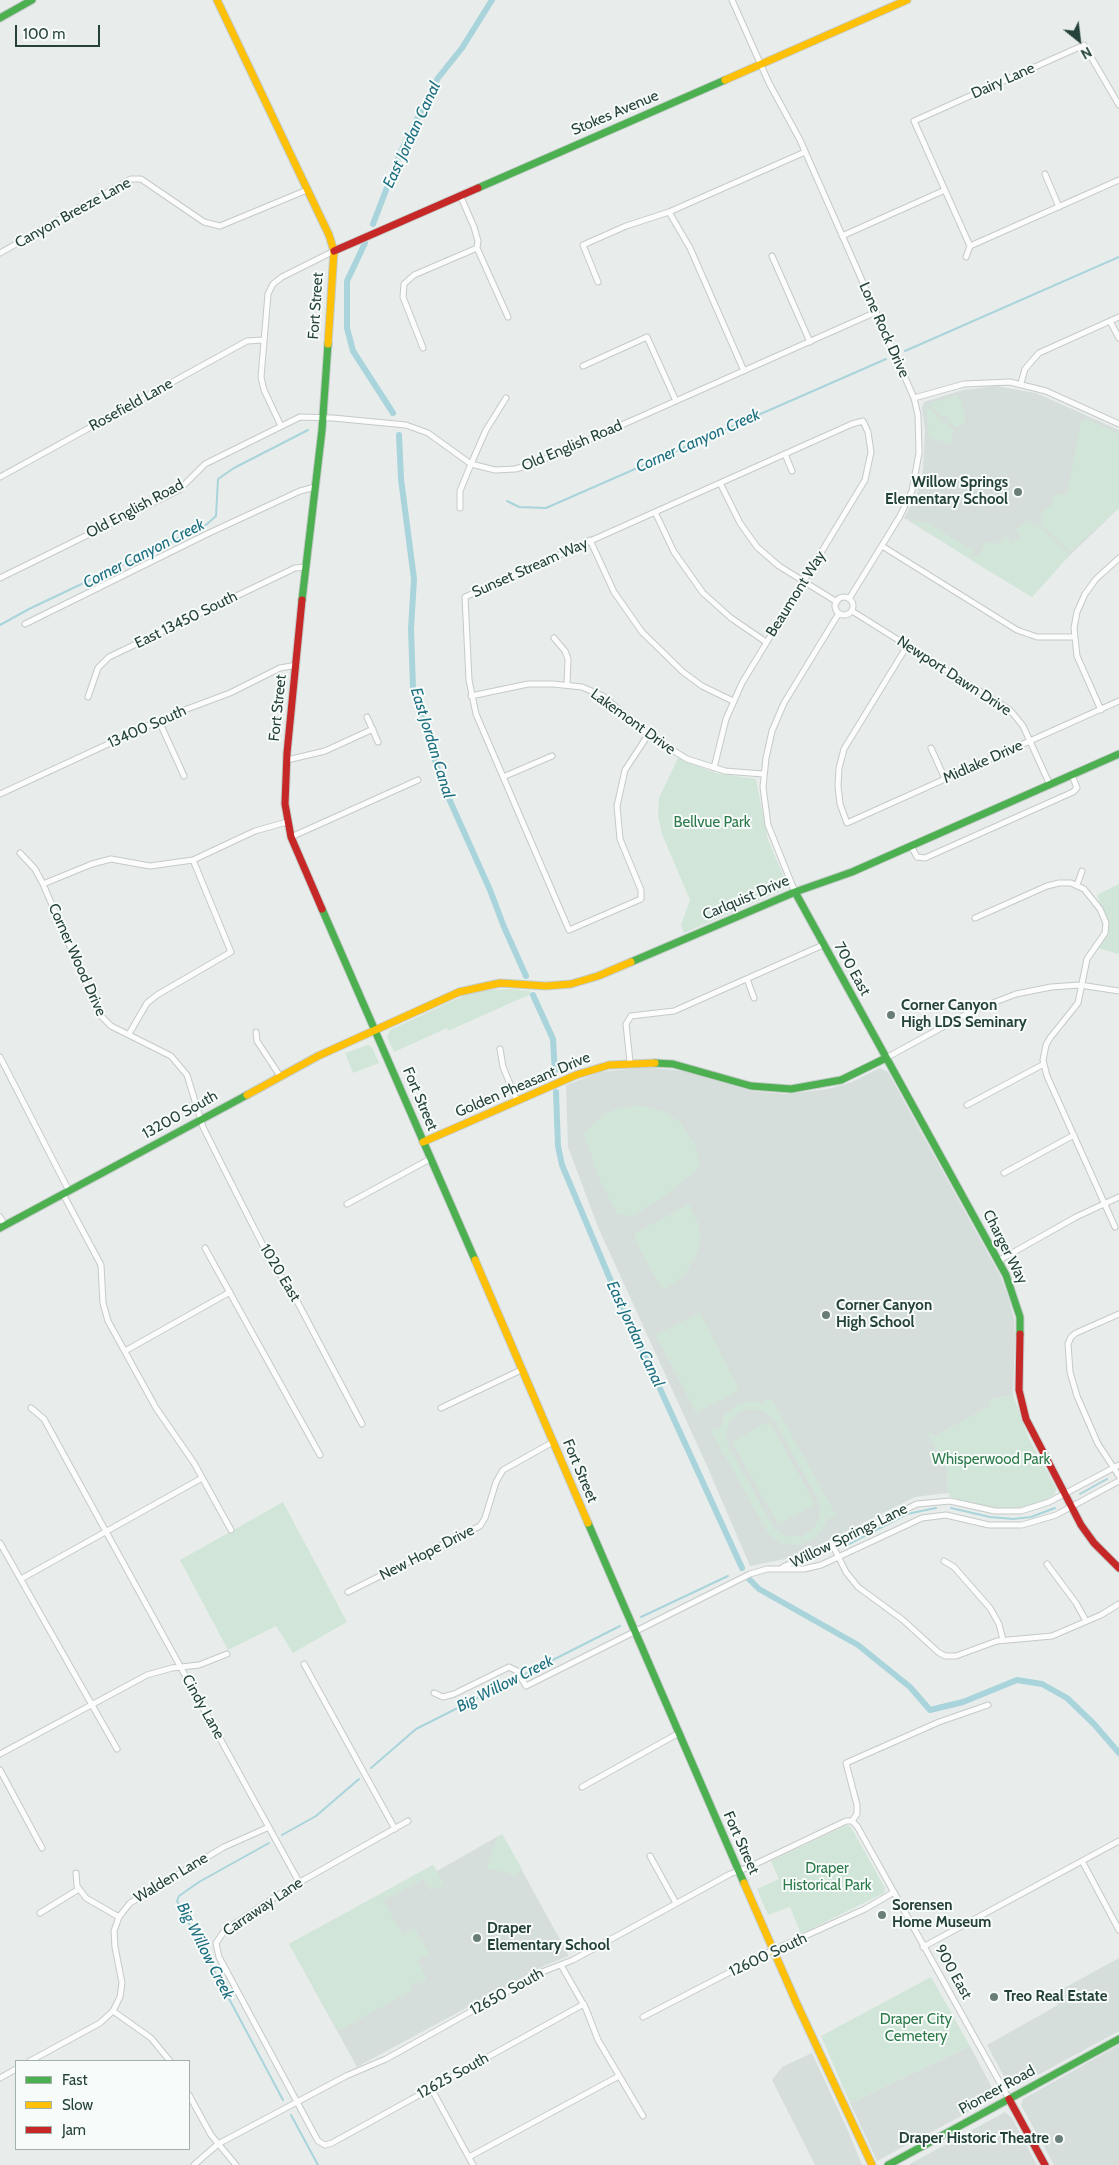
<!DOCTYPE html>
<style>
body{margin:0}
#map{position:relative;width:1119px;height:2165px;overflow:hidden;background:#e8edeb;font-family:Cabin,sans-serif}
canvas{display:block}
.legend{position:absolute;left:15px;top:2060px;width:175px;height:90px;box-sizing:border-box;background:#f7fbf9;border:1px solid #a3b1ad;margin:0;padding:6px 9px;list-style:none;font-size:15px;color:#24423a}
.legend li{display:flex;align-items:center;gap:10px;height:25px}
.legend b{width:25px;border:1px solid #a3b1ad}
.north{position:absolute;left:1054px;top:15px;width:50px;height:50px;-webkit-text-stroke:4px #f7fbf9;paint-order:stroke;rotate:151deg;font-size:14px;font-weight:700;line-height:20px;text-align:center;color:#24423a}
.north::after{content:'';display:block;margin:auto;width:18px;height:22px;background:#24423a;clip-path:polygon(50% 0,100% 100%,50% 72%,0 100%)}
.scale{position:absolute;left:15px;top:25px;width:85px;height:22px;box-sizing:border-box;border:2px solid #24423a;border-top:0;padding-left:6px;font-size:15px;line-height:18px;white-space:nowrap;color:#24423a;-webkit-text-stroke:4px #f7fbf9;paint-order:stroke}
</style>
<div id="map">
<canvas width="1119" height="2165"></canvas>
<ul class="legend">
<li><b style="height:6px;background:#4caf50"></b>Fast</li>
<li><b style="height:6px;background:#ffc107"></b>Slow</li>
<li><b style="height:6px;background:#c62828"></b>Jam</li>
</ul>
<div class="north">N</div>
<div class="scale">100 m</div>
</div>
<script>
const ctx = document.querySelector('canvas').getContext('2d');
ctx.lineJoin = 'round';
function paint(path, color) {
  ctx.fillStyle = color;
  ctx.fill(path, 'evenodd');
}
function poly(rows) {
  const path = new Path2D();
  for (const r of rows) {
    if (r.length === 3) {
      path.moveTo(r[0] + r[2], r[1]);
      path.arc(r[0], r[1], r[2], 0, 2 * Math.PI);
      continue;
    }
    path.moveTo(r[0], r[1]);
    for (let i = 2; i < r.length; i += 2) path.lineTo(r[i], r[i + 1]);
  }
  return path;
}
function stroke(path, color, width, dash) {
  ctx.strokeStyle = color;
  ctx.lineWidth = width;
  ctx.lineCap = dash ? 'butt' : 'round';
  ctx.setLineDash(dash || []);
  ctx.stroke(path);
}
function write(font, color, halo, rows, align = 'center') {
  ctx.font = font + ' Cabin,sans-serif';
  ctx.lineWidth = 4;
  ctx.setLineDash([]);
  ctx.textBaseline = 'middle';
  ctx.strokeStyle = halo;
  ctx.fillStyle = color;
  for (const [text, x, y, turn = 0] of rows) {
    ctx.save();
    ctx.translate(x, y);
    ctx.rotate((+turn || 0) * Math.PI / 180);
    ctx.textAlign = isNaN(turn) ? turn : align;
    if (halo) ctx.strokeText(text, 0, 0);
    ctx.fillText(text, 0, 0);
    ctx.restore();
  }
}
const built = poly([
 [996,386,1036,393,1119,430,1119,508,1066,559,1032,597,904,518,916,496,923,470,925,431,922,408,924,402,963,390],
 [647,1067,683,1071,751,1091,787,1094,828,1089,852,1082,880,1068,888,1072,1000,1275,1008,1296,1014,1318,1015,1339,1013,1395,990,1400,992,1405,934,1437,932,1434,929,1434,947,1469,948,1493,915,1497,795,1557,750,1566,707,1466,598,1227,568,1147,566,1085,601,1072],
 [502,1834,569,1956,546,1965,357,2067,289,1944,433,1865,437,1871],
 [1119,1958,1119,2031,1016,2087,1009,2086,987,2045,1058,2005,1053,1994],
 [1119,2045,1119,2165,1054,2165,1021,2105,1023,2099],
 [970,2046,997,2097,877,2161,850,2103],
 [812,2053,849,2133,862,2165,815,2165,772,2080,782,2067],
 [1005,2112,1012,2118,1037,2165,908,2165]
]);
const green = poly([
 [956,395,961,401,966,421,956,427,948,421,947,416,942,416,928,404],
 [926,406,940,418,941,423,946,423,954,430,951,443,948,444,929,437],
 [1086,419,1119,434,1119,508,1070,552,1040,524,1044,521,1040,514,1052,504,1055,494,1067,495,1081,422],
 [908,519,929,524,975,552,968,558],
 [1030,520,1035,527,1038,525,1070,555,1032,597,969,559,980,554,985,542,996,544,1007,537,1012,543,1021,537,1016,529],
 [678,758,715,773,756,779,768,840,787,884,783,890,684,933,681,925,690,900,662,834,658,816,659,798],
 [1119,884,1119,954,1097,948,1108,933,1109,924,1097,895],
 [510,989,530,991,531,994,448,1031,447,1028,394,1052,387,1037,390,1030,463,996,490,990],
 [368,1045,372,1047,379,1063,353,1073,345,1053],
 [641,1106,662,1111,680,1122,696,1146,700,1167,661,1199,630,1217,617,1213,600,1181,584,1134,594,1123,605,1114,619,1108],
 [689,1204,698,1223,700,1237,698,1251,685,1275,663,1291,634,1238,636,1233],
 [700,1313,739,1390,696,1413,656,1335],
 [1013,1395,1028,1437,1056,1488,1055,1494,1043,1502,1013,1509,989,1507,950,1497,948,1493,947,1469,928,1434,931,1433,934,1437,991,1405,990,1400],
 [771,1398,836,1515,829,1519,828,1517,824,1527,816,1537,800,1545,780,1543,768,1533,711,1431,717,1427,719,1430,725,1415,736,1405,750,1401,765,1404,764,1401],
 [750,1409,763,1411,775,1421,818,1500,820,1509,819,1519,815,1527,803,1536,786,1536,774,1528,728,1446,726,1433,730,1421,739,1412],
 [769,1421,815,1504,778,1524,732,1442],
 [283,1502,347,1622,293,1653,276,1626,228,1650,180,1560],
 [847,1825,851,1827,885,1888,884,1893,801,1934,790,1907,768,1915,757,1889,779,1879,771,1861],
 [502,1834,522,1869,515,1877,508,1873,486,1868,497,1838],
 [433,1865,444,1884,431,1891,424,1879,383,1900,403,1935,415,1929,429,1954,417,1960,427,1979,410,1985,412,1990,338,2031,289,1944],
 [931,1977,970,2046,850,2103,821,2036]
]);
const stream = poly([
 [905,351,1119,257],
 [507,501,519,507,546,508,886,359],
 [0,625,29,609,206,525,216,516,218,479,234,468,308,430],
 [1080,1494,1107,1479],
 [951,1508,990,1517,1013,1519,1031,1517,1055,1508],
 [847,1545,907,1514,936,1508],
 [641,1617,728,1576],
 [371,1768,416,1729,620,1626],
 [282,1835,316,1816,359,1779],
 [269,1843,199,1882,179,1896,177,1901,283,2100],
 [291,2115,318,2165]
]);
const canal = poly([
 [373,224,401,151,438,78,462,48,492,0],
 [365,243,347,281,347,328,353,351,393,413],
 [399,435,401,479,414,579,411,629,413,688,442,783,490,890,504,927,526,976],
 [533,995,553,1039,555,1074],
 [556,1092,558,1146,562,1165,613,1286,742,1568],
 [749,1579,759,1589,858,1645,910,1687,930,1710,963,1702,1017,1680,1042,1684,1067,1698,1094,1724,1119,1753]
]);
const street = poly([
 [732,0,769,83,800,140,914,398,918,415,919,453,912,491,900,516,849,599],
 [1045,174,1059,207],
 [460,195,474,227,478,241,477,248],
 [669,212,690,248,744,371],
 [842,236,945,190],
 [970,246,914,121,1084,45,1119,105],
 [477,248,508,317],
 [0,253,131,179,141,179,204,222,220,226,307,190],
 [772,256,810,342],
 [966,257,970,246,1119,180],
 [598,282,583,245,626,226,669,212,805,152],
 [1110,321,1119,338],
 [423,348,403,297,404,284,414,275,477,248],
 [583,366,647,337,676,401],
 [1021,383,1025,369,1039,353,1119,317],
 [914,398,964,384,1010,382,1046,391,1119,424],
 [281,426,264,390,261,377,268,294,273,284,282,277,334,251],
 [785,454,792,471],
 [0,477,247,341,263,340],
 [720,483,740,523,757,547,779,566,837,602],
 [460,508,460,491,471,464,486,430,506,398],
 [655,512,674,552,703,593,731,618,766,642],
 [590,540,614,592,642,632,683,672,702,686,733,701],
 [882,546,1017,630,1037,637,1074,637],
 [0,578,179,490,205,464,300,417,333,418,406,425,428,433,471,464,495,470,515,469,534,464,876,312],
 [844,606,9],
 [852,611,1010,710,1023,726,1050,785],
 [25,624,207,534,300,491,315,487],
 [554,638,565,651,568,659,567,685],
 [907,646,844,749,839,768,838,786,840,804,847,823,1119,701],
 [471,696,528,684,553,684,582,687,603,696,648,735,687,759,725,771,763,774],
 [88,697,98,668,109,657,295,568,306,567],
 [1101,710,1077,656,1074,628,1077,612,1085,594,1096,579,1119,558],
 [367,717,378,742],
 [159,721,184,776],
 [648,735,625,770,617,806,620,839,641,890,641,899,569,930,476,714,469,680,465,597,852,424,863,421,868,432,871,452,865,480,742,683,726,719,714,768],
 [931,748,945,779],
 [287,760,325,751,373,729],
 [503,777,552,756],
 [0,794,171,715,230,693,280,668,297,665],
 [291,837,418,780],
 [911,846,917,857,925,858,1073,792,1077,788,1072,775],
 [20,853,35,869,43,884,99,1014,111,1026,171,1056,187,1075,203,1127,221,1163,274,1267,289,1286,362,1424],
 [43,884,92,864,111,859,150,866,193,860,255,831,287,822],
 [1077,885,1082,871],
 [795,892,768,825,763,787,766,758,772,731,784,703,839,613],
 [975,918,1047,886,1059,883,1071,883,1084,889,1100,909,1106,923,1105,933,1087,959,1078,1003,1050,1038,1046,1045,1043,1060,1047,1076,1115,1227],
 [747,979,754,998],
 [256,1032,257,1041,280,1076],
 [129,1034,147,1003,157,995,231,952,193,860],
 [500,1049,503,1067,517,1101],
 [0,1057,69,1191],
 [886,1058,972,1011,1016,994,1051,987,1080,985,1119,991],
 [630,1062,626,1024,631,1016,674,1011,823,945],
 [967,1105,1044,1064],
 [1004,1173,1074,1135],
 [63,1194,101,1265,103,1303,108,1321,156,1408,194,1463,231,1530],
 [347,1204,430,1159],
 [0,1217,5,1225],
 [205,1248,320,1455],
 [998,1261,1076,1217,1119,1197],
 [1119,1314,1076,1333,1071,1337,1068,1344,1070,1372,1077,1396,1098,1444,1119,1476],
 [125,1351,230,1292],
 [31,1408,44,1419,299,1882],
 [441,1408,521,1370],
 [0,1543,117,1749],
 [832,1544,846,1572,858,1587,903,1620,938,1652,945,1656,956,1656,997,1641,1052,1636,1101,1615,1119,1604],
 [944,1561,954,1567,990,1608,999,1624,1003,1640],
 [1047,1564,1076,1603,1086,1621],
 [783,1567,917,1504,950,1501,995,1511,1021,1511,1049,1502,1119,1465],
 [21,1579,202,1478],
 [348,1592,480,1526,485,1518,496,1482,503,1470,553,1442],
 [304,1664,395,1829],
 [434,1693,443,1697,454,1694,509,1667,517,1671,526,1686,750,1574,767,1569,804,1569,821,1565,922,1518,946,1515,989,1525,1022,1525,1056,1515,1119,1481],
 [0,1754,147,1675,172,1668,199,1665,227,1654],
 [0,1770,42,1848],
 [582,1787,679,1733],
 [408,1821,286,1890,225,1930,216,1943,219,1957,318,2141,325,2145,332,2143,584,2004],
 [852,1821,857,1826,1009,2099],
 [852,1821,857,1814,857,1805,846,1763,939,1722,988,1705],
 [650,1856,676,1903],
 [1082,1861,1119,1930],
 [76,1873,77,1886,86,1898,119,1917],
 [40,1913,79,1889],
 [923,1947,1119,1841],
 [561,1965,586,2009,598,2040,643,2116],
 [113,2011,151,2038,170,2061],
 [643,2017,765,1954,865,1909,894,1892],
 [30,2061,100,2023,113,2011,120,1997,122,1983,115,1947,114,1931,119,1917,130,1903,224,1847,269,1827],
 [0,2078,16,2069],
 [431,2088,473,2165],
 [189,2095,211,2135,236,2165],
 [469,2157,619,2076],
 [194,2165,218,2144,346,2076,386,2059,542,1972,573,1960,730,1874,749,1867,846,1821,852,1821]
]);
const fast = poly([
 [0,18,32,0],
 [478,188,725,80],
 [302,600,322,430,328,344],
 [795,892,1006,1275,1020,1317,1020,1334],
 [322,909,475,1260],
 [631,962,795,892,852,872,1119,754],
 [655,1063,673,1064,751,1086,791,1089,841,1080,886,1058],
 [0,1228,247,1095],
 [588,1523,744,1883],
 [888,2165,1119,2039]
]);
const slow = poly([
 [217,0,329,235,334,251,328,344],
 [725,80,907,0],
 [247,1095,318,1056,459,992,500,983,546,986,571,984,598,976,631,962],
 [423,1142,576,1075,609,1065,655,1063],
 [475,1260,588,1523],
 [744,1883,796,2002,872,2165]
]);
const jam = poly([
 [334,251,478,188],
 [302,600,287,753,285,804,291,837,322,909],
 [1020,1334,1019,1390,1026,1419,1081,1525,1094,1543,1119,1568],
 [1009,2099,1045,2165]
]);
const markers = [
 [1018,492,5,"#697e78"],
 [891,1015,5,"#697e78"],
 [826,1315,5,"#697e78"],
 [882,1915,5,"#697e78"],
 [477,1938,5,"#697e78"],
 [994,1997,5,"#697e78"],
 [1059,2139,5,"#697e78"]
];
const streetNames = [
 ["Dairy Lane",1003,81,-24],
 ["Stokes Avenue",615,113,-23],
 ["Canyon Breeze Lane",73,213,-29],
 ["Fort Street",316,306,-86],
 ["Lone Rock Drive",884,330,66],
 ["Rosefield Lane",131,405,-29],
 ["Old English Road",572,446,-23],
 ["Old English Road",135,509,-28],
 ["Sunset Stream Way",530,568,-24],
 ["Beaumont Way",796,594,-58],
 ["East 13450 South",186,620,-26],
 ["Newport Dawn Drive",954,676,33],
 ["Fort Street",278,708,-84],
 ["Lakemont Drive",633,722,36],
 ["13400 South",147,727,-24],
 ["Midlake Drive",983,762,-24],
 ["Carlquist Drive",746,898,-23],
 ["Corner Wood Drive",77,960,66],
 ["700 East",852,969,61],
 ["Golden Pheasant Drive",523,1085,-23],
 ["Fort Street",420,1099,67],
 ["13200 South",180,1115,-29],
 ["Charger Way",1005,1247,63],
 ["1020 East",280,1273,59],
 ["Fort Street",580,1471,67],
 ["Willow Springs Lane",849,1536,-26],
 ["New Hope Drive",427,1553,-27],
 ["Cindy Lane",203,1707,61],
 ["Fort Street",741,1843,66],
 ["Walden Lane",171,1878,-31],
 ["Carraway Lane",263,1907,-34],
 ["12600 South",768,1955,-25],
 ["900 East",953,1972,61],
 ["12650 South",507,1992,-29],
 ["12625 South",453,2076,-29],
 ["Pioneer Road",997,2090,-29]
];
const poiNames = [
 ["Willow Springs",1008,483,"right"],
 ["Elementary School",1008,500,"right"],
 ["Corner Canyon",901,1006],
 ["High LDS Seminary",901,1023],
 ["Corner Canyon",836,1306],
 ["High School",836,1323],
 ["Sorensen",892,1906],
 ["Home Museum",892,1923],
 ["Draper",487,1929],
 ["Elementary School",487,1946],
 ["Treo Real Estate",1004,1997],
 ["Draper Historic Theatre",1049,2139,"right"]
];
const parkNames = [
 ["Bellvue Park",712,823],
 ["Whisperwood Park",991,1460],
 ["Draper",827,1869],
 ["Historical Park",827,1886],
 ["Draper City",916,2020],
 ["Cemetery",916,2037]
];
const waterNames = [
 ["East Jordan Canal",412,135,-65],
 ["Corner Canyon Creek",698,441,-24],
 ["Corner Canyon Creek",144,554,-27],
 ["East Jordan Canal",432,743,73],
 ["East Jordan Canal",635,1334,65],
 ["Big Willow Creek",505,1684,-27],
 ["Big Willow Creek",205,1951,63]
];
paint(built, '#d6dedb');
paint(green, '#d1e6d8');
stroke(stream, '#a9d4db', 2);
stroke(canal, '#a9d4db', 6);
stroke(street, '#c5cac8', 7);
stroke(fast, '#c3cbc8', 9);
stroke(slow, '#c3cbc8', 9);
stroke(jam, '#c3cbc8', 9);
stroke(street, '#fcfcfc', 5);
stroke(fast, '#4caf50', 7);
stroke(slow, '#ffc107', 7);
stroke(jam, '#c62828', 7);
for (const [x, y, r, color] of markers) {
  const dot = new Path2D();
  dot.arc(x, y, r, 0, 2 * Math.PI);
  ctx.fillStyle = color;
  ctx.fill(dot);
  stroke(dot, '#f7fbf9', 2);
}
write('15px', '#24423a', '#f7fbf9', streetNames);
write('bold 15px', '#24423a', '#f7fbf9', poiNames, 'left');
write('15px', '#2d7a4b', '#f7fbf9', parkNames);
write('italic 16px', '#1c6f80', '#f7fbf9', waterNames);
</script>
